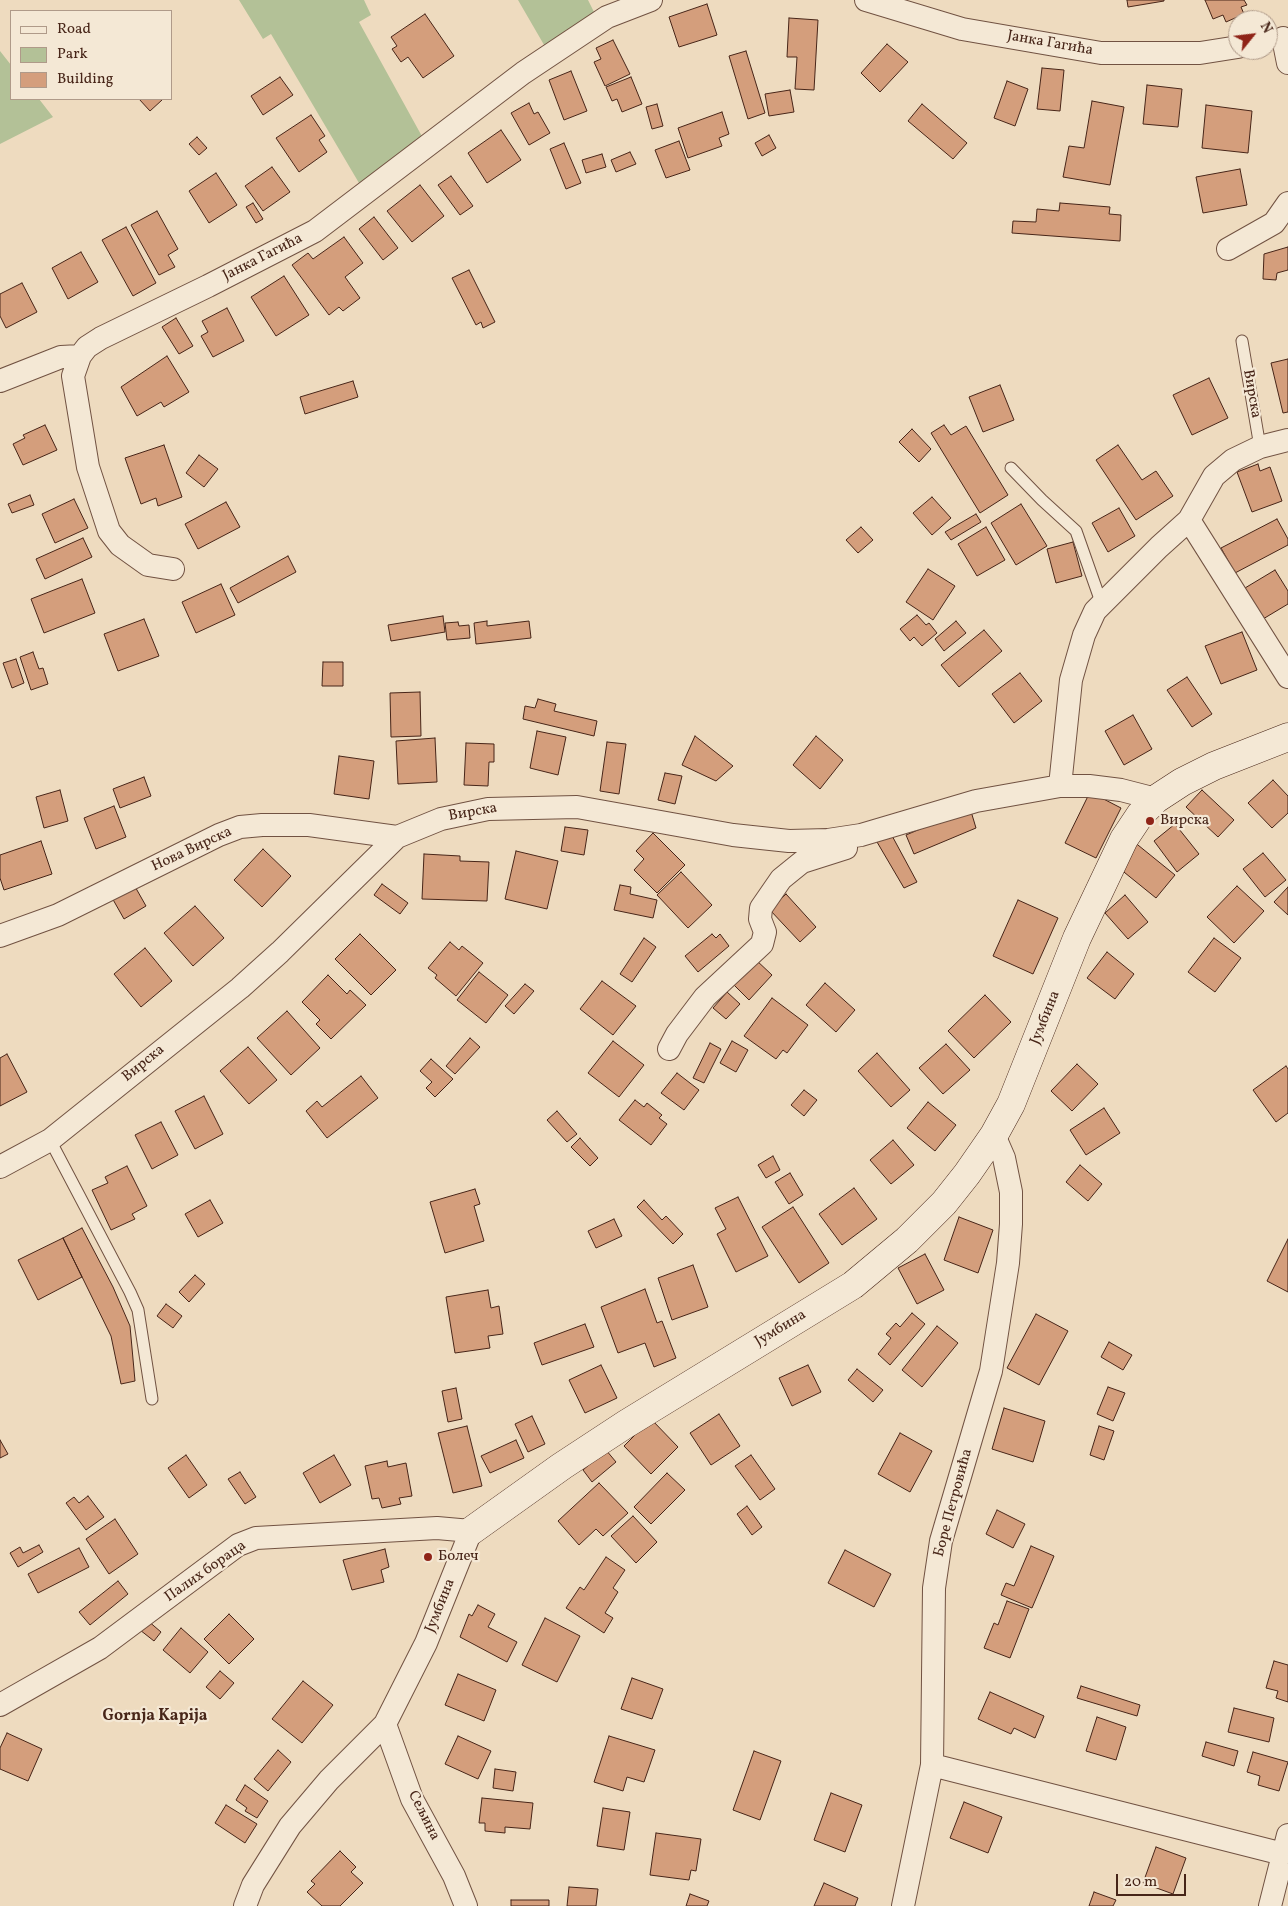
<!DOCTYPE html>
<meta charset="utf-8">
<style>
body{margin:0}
#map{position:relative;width:1288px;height:1906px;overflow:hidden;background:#eedbbf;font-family:Vollkorn,serif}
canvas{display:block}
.legend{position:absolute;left:10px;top:10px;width:162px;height:90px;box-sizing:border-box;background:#f4e8d5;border:1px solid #af9a89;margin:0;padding:6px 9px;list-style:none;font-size:15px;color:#472518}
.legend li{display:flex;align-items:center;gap:10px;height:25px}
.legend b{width:25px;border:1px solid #af9a89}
.north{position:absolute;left:1228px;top:10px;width:50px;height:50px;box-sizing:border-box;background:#f4e8d5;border:1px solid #af9a89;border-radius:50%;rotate:61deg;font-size:14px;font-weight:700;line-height:20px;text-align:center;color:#472518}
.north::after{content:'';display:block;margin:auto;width:18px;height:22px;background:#8f2418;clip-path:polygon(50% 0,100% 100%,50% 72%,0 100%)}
.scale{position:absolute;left:1116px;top:1874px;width:70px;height:22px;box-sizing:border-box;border:2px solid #472518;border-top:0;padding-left:6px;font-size:15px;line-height:18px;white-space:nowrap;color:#472518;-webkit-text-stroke:4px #f4e8d5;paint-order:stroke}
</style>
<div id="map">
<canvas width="1288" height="1906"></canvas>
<ul class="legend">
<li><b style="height:6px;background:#f4e8d5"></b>Road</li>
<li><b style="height:14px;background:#b3c197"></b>Park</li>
<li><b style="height:14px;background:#d49e7c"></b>Building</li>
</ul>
<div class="north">N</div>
<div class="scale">20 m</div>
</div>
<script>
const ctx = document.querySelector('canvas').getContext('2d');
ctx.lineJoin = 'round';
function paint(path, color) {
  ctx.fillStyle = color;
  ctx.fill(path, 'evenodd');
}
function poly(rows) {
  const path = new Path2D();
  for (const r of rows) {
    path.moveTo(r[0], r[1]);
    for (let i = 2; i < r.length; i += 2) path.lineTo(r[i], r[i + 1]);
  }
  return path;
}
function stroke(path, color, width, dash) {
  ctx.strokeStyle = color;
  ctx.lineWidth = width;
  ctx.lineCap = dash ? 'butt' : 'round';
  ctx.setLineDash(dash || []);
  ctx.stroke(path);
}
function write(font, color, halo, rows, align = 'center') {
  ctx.font = font + ' Vollkorn,serif';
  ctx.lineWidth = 4.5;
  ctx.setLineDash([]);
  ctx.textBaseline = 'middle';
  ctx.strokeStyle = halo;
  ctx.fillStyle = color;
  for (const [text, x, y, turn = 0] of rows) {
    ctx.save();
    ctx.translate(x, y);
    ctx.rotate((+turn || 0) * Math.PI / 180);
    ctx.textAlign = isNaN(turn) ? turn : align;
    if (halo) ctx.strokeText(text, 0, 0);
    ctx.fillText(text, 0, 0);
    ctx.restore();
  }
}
const green = poly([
 [239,0,364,0,371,15,359,22,424,140,359,183,271,34,263,39],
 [518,0,588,0,596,16,547,50],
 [0,51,11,65,11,99,39,99,53,117,0,144]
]);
const building = poly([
 [1127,0,1164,0,1164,1,1128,7,1127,0],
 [1205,0,1244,0,1247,5,1241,7,1244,14,1226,22,1223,15,1213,19,1205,0],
 [707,4,717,35,679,47,669,17,707,4],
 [425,14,454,56,423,78,408,57,401,62,392,49,397,46,391,37,425,14],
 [789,18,818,20,814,90,795,89,797,57,787,57,789,18],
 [613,40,630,74,605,86,594,62,601,59,596,48,613,40],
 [887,44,908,62,880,92,861,73,887,44],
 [746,51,765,113,748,119,729,56,746,51],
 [1042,68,1064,70,1060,111,1037,109,1042,68],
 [571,71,587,111,564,120,549,80,571,71],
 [280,77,293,95,263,115,251,96,280,77],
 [631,77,642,104,622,112,617,99,612,101,606,87,631,77],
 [1007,81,1028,89,1015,126,994,118,1007,81],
 [1147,85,1182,89,1178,127,1143,124,1147,85],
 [790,90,794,112,769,116,765,94,790,90],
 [139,99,161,99,162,100,150,111,139,99],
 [1092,101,1124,107,1110,185,1063,177,1069,146,1084,148,1092,101],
 [529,103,534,114,538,112,550,133,529,145,511,113,529,103],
 [657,104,663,126,652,129,646,107,657,104],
 [922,104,967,143,953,159,908,121,922,104],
 [1206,105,1252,111,1248,153,1202,148,1206,105],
 [722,112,729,134,719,138,722,146,688,158,678,128,722,112],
 [311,115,325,136,319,140,327,152,299,172,276,138,311,115],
 [501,130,521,160,487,183,468,153,501,130],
 [769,135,776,148,762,156,755,143,769,135],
 [197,137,207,148,199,155,189,144,197,137],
 [679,141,690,170,666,178,655,150,679,141],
 [564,143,581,183,566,189,550,149,564,143],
 [630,152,636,164,616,172,611,160,630,152],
 [602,154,606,167,586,173,582,160,602,154],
 [272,167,290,192,263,211,245,186,272,167],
 [1240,169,1247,205,1203,213,1196,177,1240,169],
 [216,173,237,205,209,223,189,191,216,173],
 [451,176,473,206,460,215,438,185,451,176],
 [420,185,444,216,412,242,387,211,420,185],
 [253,203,263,219,256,223,246,207,253,203],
 [1060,203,1110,207,1109,214,1121,215,1120,241,1012,233,1013,221,1036,222,1037,209,1059,211,1060,203],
 [157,211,178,249,168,255,175,267,159,275,131,225,157,211],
 [374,217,398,248,383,260,359,229,374,217],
 [126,227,156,283,133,296,102,240,126,227],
 [344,237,363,263,345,277,360,298,343,311,339,307,329,315,292,265,308,253,313,259,344,237],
 [1288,247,1288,270,1277,273,1276,280,1263,279,1264,254,1288,247],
 [81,252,98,282,68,299,52,268,81,252],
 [469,270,495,322,483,328,481,322,476,325,452,278,469,270],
 [284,276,309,315,276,336,251,297,284,276],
 [22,283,37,312,6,328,0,316,0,294,22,283],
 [227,308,244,341,213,357,201,336,208,332,202,321,227,308],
 [176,318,193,346,179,354,162,327,176,318],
 [167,356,189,392,164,407,161,402,137,416,121,387,167,356],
 [1288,359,1288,412,1283,413,1271,363,1288,359],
 [1209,378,1228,418,1192,435,1173,395,1209,378],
 [353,381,358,397,305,414,300,397,353,381],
 [1000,385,1014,420,983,432,969,397,1000,385],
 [45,425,57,450,23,465,13,444,25,438,23,435,45,425],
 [944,425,951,435,966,426,1008,495,980,513,931,433,944,425],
 [912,429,931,449,919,462,899,442,912,429],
 [164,445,182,497,158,506,156,498,141,504,125,458,164,445],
 [1118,445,1142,480,1156,471,1173,496,1136,520,1096,460,1118,445],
 [199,455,218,469,204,487,186,473,199,455],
 [1258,464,1260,471,1270,467,1282,501,1252,512,1237,472,1258,464],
 [30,495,34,505,12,513,8,504,30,495],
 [932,497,951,518,932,535,913,513,932,497],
 [74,499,88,528,55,543,42,514,74,499],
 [226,502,240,527,198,549,185,524,226,502],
 [1021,504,1047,546,1016,565,991,523,1021,504],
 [1119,508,1135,536,1108,552,1092,523,1119,508],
 [976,514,981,522,951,540,945,532,976,514],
 [1277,519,1288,539,1288,545,1235,573,1221,548,1277,519],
 [861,527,873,540,858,553,846,540,861,527],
 [986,527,1005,560,977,576,958,544,986,527],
 [83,538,92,557,45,579,36,559,83,538],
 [1073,542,1082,576,1056,583,1047,549,1073,542],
 [288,556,296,572,238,603,230,588,288,556],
 [928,569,955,586,933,620,906,602,928,569],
 [1275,570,1288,591,1288,604,1258,622,1240,591,1275,570],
 [82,579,95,613,44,633,31,599,82,579],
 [221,584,235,615,196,633,182,602,221,584],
 [917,615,926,625,929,623,937,633,922,646,914,637,910,641,900,629,917,615],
 [443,616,445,632,391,641,388,625,443,616],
 [144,619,159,656,118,671,104,634,144,619],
 [487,621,487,626,529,621,531,638,476,644,474,623,487,621],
 [956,621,966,633,944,651,935,639,956,621],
 [458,622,459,626,469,625,470,638,447,640,445,623,458,622],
 [984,630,1002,651,959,687,941,665,984,630],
 [1242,632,1257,670,1221,684,1205,646,1242,632],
 [33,652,39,669,43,668,48,684,31,690,20,657,33,652],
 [16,659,24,683,12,688,3,663,16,659],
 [323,662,343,662,343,686,322,686,323,662],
 [1020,673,1042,701,1014,723,992,694,1020,673],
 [1187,677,1212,714,1192,727,1167,690,1187,677],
 [420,692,421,736,391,737,390,693,420,692],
 [538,699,556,704,554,711,597,721,594,736,523,719,525,706,535,708,538,699],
 [1133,715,1152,749,1124,765,1105,731,1133,715],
 [537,731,566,737,558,775,530,768,537,731],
 [695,736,733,766,716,781,682,765,695,736],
 [816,736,843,760,820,789,793,765,816,736],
 [435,738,437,782,398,784,396,741,435,738],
 [607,742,626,744,619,794,600,791,607,742],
 [466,743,494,744,494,762,489,762,488,786,464,785,466,743],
 [339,756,374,761,369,799,334,794,339,756],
 [665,773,682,776,675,804,658,800,665,773],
 [144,777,151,796,120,808,113,789,144,777],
 [1273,780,1288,796,1288,813,1272,828,1248,803,1273,780],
 [60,790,68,821,44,828,36,797,60,790],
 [1202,790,1234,820,1218,837,1186,807,1202,790],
 [1090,792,1121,808,1096,858,1065,843,1090,792],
 [114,806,126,837,96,849,84,818,114,806],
 [970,808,976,828,914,854,906,835,970,808],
 [1175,824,1199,854,1177,872,1154,841,1175,824],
 [565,827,588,830,584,855,561,851,565,827],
 [890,832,917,882,904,888,877,842,890,832],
 [653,833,685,865,657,893,634,870,644,859,636,851,653,833],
 [41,841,52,874,4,890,0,878,0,855,41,841],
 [1133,841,1175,875,1156,898,1114,864,1133,841],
 [263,849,291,876,262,907,234,880,263,849],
 [516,851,558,861,547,909,505,899,516,851],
 [1263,853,1286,880,1265,897,1243,869,1263,853],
 [424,854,460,856,460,861,489,862,487,901,422,899,424,854],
 [681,872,712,905,688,928,657,895,681,872],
 [133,883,146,906,124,919,111,896,133,883],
 [382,884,408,903,400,914,374,895,382,884],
 [620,885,631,887,630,894,657,900,653,918,614,910,620,885],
 [1237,886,1264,911,1234,943,1207,917,1237,886],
 [1288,887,1288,915,1274,902,1288,887],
 [786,894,816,927,800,942,770,910,786,894],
 [1125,895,1148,922,1128,939,1105,913,1125,895],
 [1018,900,1058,918,1033,974,993,956,1018,900],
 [195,906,224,938,193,966,164,933,195,906],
 [360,934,396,970,371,995,335,959,360,934],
 [712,934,716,938,720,934,729,946,698,972,685,956,712,934],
 [644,938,656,947,632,982,620,974,644,938],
 [1214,938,1241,958,1215,992,1188,972,1214,938],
 [450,942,459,950,462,946,483,963,456,996,435,978,437,975,428,968,450,942],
 [145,948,172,981,141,1007,114,974,145,948],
 [1107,952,1134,974,1115,999,1087,978,1107,952],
 [755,959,772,975,749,1000,732,983,755,959],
 [479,972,508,995,486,1023,457,1000,479,972],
 [328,975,347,994,350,990,366,1005,331,1039,316,1024,320,1020,302,1002,328,975],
 [602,981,636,1006,613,1035,580,1009,602,981],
 [825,983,855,1010,836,1032,806,1005,825,983],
 [525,984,534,991,514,1014,505,1006,525,984],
 [727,992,740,1004,726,1019,713,1008,727,992],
 [985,995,1011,1022,974,1058,948,1031,985,995],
 [772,998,808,1025,787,1053,783,1050,776,1059,744,1036,772,998],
 [287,1011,320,1048,291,1075,257,1038,287,1011],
 [470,1038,480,1047,455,1074,446,1066,470,1038],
 [613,1041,644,1065,619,1097,588,1073,613,1041],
 [732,1041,748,1050,736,1072,720,1063,732,1041],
 [710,1043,721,1049,704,1083,693,1078,710,1043],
 [946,1044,970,1070,943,1094,919,1068,946,1044],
 [248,1047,277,1080,249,1104,220,1071,248,1047],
 [877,1053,910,1090,891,1107,858,1071,877,1053],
 [7,1054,27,1092,0,1106,0,1058,7,1054],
 [431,1059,453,1079,435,1097,426,1088,432,1082,420,1071,431,1059],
 [1077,1064,1098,1084,1072,1111,1051,1091,1077,1064],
 [1286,1066,1288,1069,1288,1113,1276,1122,1253,1090,1286,1066],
 [677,1073,699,1090,684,1110,661,1093,677,1073],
 [361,1076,378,1098,327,1138,306,1111,317,1101,322,1107,361,1076],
 [804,1090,817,1100,804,1116,791,1105,804,1090],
 [204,1096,223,1134,195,1149,175,1111,204,1096],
 [635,1100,644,1107,647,1103,662,1115,659,1118,667,1124,651,1145,619,1120,635,1100],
 [928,1102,956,1125,935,1151,907,1128,928,1102],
 [1104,1108,1120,1133,1086,1155,1070,1130,1104,1108],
 [557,1111,577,1134,567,1142,547,1120,557,1111],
 [161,1122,178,1155,152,1169,135,1135,161,1122],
 [580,1138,598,1158,590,1166,571,1147,580,1138],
 [893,1140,914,1165,891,1184,870,1160,893,1140],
 [773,1156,780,1170,766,1178,758,1165,773,1156],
 [1080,1165,1102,1184,1088,1201,1066,1182,1080,1165],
 [127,1166,147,1206,132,1214,135,1219,111,1230,92,1190,108,1183,105,1177,127,1166],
 [790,1173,803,1195,789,1204,775,1182,790,1173],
 [854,1188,877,1219,842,1245,819,1214,854,1188],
 [475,1189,480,1204,474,1206,484,1241,445,1253,430,1202,475,1189],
 [738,1197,768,1256,736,1272,717,1234,726,1229,715,1208,738,1197],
 [210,1200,223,1223,198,1237,185,1214,210,1200],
 [644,1200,662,1220,666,1216,683,1234,673,1244,637,1207,644,1200],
 [793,1207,829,1263,799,1283,762,1227,793,1207],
 [959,1217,993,1230,978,1273,944,1260,959,1217],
 [614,1219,622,1236,596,1248,588,1231,614,1219],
 [82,1228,113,1287,130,1326,135,1381,121,1384,111,1336,63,1238,82,1228],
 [63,1238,82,1277,38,1300,18,1260,63,1238],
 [1288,1239,1288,1292,1267,1281,1288,1239],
 [925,1254,944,1290,917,1304,898,1268,925,1254],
 [693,1265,708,1307,672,1320,658,1278,693,1265],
 [195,1275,205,1284,189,1302,179,1292,195,1275],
 [645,1289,657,1323,662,1321,676,1358,654,1367,645,1343,618,1353,601,1307,645,1289],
 [488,1290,491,1308,499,1306,503,1334,488,1336,490,1348,455,1353,446,1297,488,1290],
 [166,1304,182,1316,173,1328,157,1316,166,1304],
 [912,1313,925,1324,890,1365,878,1354,891,1338,886,1334,896,1323,900,1327,912,1313],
 [1036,1314,1068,1331,1039,1385,1007,1368,1036,1314],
 [585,1324,594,1347,542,1365,534,1343,585,1324],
 [937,1326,958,1343,922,1387,902,1370,937,1326],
 [1109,1342,1132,1355,1123,1370,1101,1357,1109,1342],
 [601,1365,617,1398,585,1413,569,1380,601,1365],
 [808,1365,821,1392,792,1406,779,1378,808,1365],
 [857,1369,883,1390,873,1402,848,1380,857,1369],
 [1108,1387,1125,1393,1113,1421,1097,1414,1108,1387],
 [456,1388,462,1419,448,1422,442,1391,456,1388],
 [1004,1408,1045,1421,1033,1462,992,1449,1004,1408],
 [719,1414,740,1446,711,1465,690,1433,719,1414],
 [532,1416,545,1444,528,1452,515,1424,532,1416],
 [651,1419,678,1447,651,1474,624,1446,651,1419],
 [467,1426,482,1486,453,1493,438,1433,467,1426],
 [1099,1426,1114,1431,1104,1460,1090,1455,1099,1426],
 [900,1433,932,1451,910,1492,878,1474,900,1433],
 [0,1440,8,1454,0,1458,0,1440],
 [516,1440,524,1458,490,1473,481,1456,516,1440],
 [606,1450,616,1462,592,1482,583,1470,606,1450],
 [186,1455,207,1485,189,1498,168,1468,186,1455],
 [334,1455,351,1485,320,1503,303,1473,334,1455],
 [751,1455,775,1489,760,1500,735,1466,751,1455],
 [387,1461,388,1467,406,1463,412,1496,399,1498,401,1504,382,1508,379,1498,372,1499,365,1466,387,1461],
 [240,1472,256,1497,245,1504,228,1479,240,1472],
 [667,1473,685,1490,651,1524,634,1507,667,1473],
 [599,1483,628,1513,603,1536,596,1529,579,1545,558,1521,599,1483],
 [88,1496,104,1517,86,1530,66,1503,74,1497,79,1503,88,1496],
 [747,1506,762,1527,752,1535,737,1514,747,1506],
 [997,1510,1025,1524,1013,1548,986,1534,997,1510],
 [633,1516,657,1542,636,1563,611,1536,633,1516],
 [115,1519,138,1554,109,1574,86,1539,115,1519],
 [39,1545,43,1552,18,1567,10,1553,20,1547,23,1553,39,1545],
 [1031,1546,1054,1556,1032,1608,1001,1595,1006,1583,1014,1586,1031,1546],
 [79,1548,89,1567,38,1593,28,1574,79,1548],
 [385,1549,389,1567,381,1570,384,1582,352,1590,343,1560,385,1549],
 [845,1550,891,1574,874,1607,828,1583,845,1550],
 [606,1557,625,1570,613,1588,618,1592,605,1613,613,1618,604,1633,566,1608,580,1587,584,1590,606,1557],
 [118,1581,128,1594,90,1625,79,1612,118,1581],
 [1007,1601,1029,1609,1010,1658,984,1648,994,1623,998,1625,1007,1601],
 [478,1605,495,1614,488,1627,517,1642,507,1662,460,1637,469,1614,472,1616,478,1605],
 [229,1614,254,1639,229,1664,204,1639,229,1614],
 [545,1618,580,1636,557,1682,522,1665,545,1618],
 [147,1620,161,1632,154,1641,140,1630,147,1620],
 [181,1628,208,1652,190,1673,163,1650,181,1628],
 [1274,1661,1288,1665,1288,1702,1276,1698,1278,1691,1266,1688,1274,1661],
 [220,1671,234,1683,220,1699,206,1687,220,1671],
 [458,1674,496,1690,484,1721,445,1705,458,1674],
 [632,1678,663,1689,652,1719,621,1709,632,1678],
 [303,1681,333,1705,302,1743,272,1719,303,1681],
 [1081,1686,1140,1705,1137,1716,1077,1698,1081,1686],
 [990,1692,1044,1716,1035,1738,1014,1728,1011,1734,978,1719,990,1692],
 [1234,1708,1274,1718,1269,1742,1228,1732,1234,1708],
 [1097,1717,1126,1727,1116,1760,1086,1751,1097,1717],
 [7,1733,42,1749,28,1781,0,1769,0,1748,7,1733],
 [458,1736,491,1751,478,1779,445,1764,458,1736],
 [609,1736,655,1750,644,1782,627,1777,623,1791,594,1782,609,1736],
 [1206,1742,1238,1751,1234,1766,1202,1756,1206,1742],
 [278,1750,291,1762,268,1791,254,1779,278,1750],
 [754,1751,781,1761,760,1820,733,1810,754,1751],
 [1253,1752,1288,1762,1279,1791,1258,1785,1260,1776,1247,1772,1253,1752],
 [495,1769,516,1772,513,1791,493,1788,495,1769],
 [245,1785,268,1801,257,1818,245,1811,247,1808,236,1800,245,1785],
 [831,1793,862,1805,845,1852,814,1840,831,1793],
 [482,1798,533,1803,530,1829,505,1827,505,1833,485,1831,485,1823,479,1823,482,1798],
 [964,1802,1002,1817,988,1853,950,1838,964,1802],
 [226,1805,257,1824,245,1843,215,1823,226,1805],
 [603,1808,630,1812,624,1850,597,1846,603,1808],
 [656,1833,701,1839,696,1871,691,1870,689,1880,650,1875,656,1833],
 [1156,1847,1186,1858,1173,1894,1143,1883,1156,1847],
 [340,1851,356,1867,351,1872,363,1883,340,1906,322,1906,307,1892,315,1884,311,1881,340,1851],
 [824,1883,858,1898,855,1906,814,1906,824,1883],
 [569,1887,598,1889,596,1906,567,1906,569,1887],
 [1094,1892,1116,1900,1113,1906,1089,1906,1094,1892],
 [690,1894,709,1901,707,1906,686,1906,690,1894],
 [511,1900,549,1900,549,1906,511,1906,511,1900]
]);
const lane = poly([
 [1242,341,1260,447],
 [1011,468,1042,500,1076,531,1101,602],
 [50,1140,130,1292,138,1310,152,1399]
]);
const street = poly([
 [866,0,962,29,1101,53,1200,53,1238,47],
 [1283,38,1288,63],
 [1228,249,1274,223,1288,203],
 [0,381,61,357,80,356],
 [1189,520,1288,677],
 [173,569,148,565,120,545,109,531,88,467,73,376,80,356,87,347,101,338,208,286,315,231,523,73,607,17,651,0],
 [1060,786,1071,680,1084,635,1095,611,1159,547,1189,520,1214,476,1233,460,1260,447,1288,440],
 [0,936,58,915,219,835,240,827,262,825,309,825,397,837],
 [669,1049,677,1034,705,997,762,944,765,932,760,919,761,908,781,879,802,862,846,848],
 [0,1167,50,1140,240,988,280,952,397,837,441,819,488,809,577,807,733,835,789,841,828,840,861,835,976,801,1060,786,1089,786,1121,790,1156,799],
 [0,1705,100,1648,238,1545,256,1538,437,1528,471,1531,426,1643,385,1724,329,1780,290,1826,253,1885,245,1906],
 [385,1724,412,1799,454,1876,466,1906],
 [932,1765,1283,1854],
 [903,1906,932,1765,934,1588,941,1541,991,1371,1008,1263,1011,1224,1011,1192,1004,1158,994,1135],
 [1270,1906,1288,1835]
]);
const secondary = poly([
 [471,1531,562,1466,626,1424,853,1285,907,1240,944,1203,967,1174,994,1135,1011,1104,1077,938,1124,839,1140,815,1156,799,1182,782,1214,766,1288,737]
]);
const markers = [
 [1150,821,5,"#8f2418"],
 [428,1557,5,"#8f2418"]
];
const streetNames = [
 ["Јанка Гагића",1050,44,10],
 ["Јанка Гагића",263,258,-27],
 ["Вирска",1251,394,80],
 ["Вирска",473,813,-10],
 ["Нова Вирска",192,850,-25],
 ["Јумбина",1046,1018,-68],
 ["Вирска",144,1064,-39],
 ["Јумбина",781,1329,-31],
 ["Боре Петровића",954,1503,-75],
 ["Палих бораца",206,1572,-35],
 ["Јумбина",441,1606,-68],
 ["Сељина",423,1816,63]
];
const poiNames = [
 ["Вирска",1160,821],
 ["Болеч",438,1557]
];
const neighbourhoodNames = [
 ["Gornja Kapija",155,1717]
];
paint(green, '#b3c197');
paint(building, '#d49e7c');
stroke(building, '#472518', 1);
stroke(lane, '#715242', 13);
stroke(street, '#715242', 24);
stroke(secondary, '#472518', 29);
stroke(lane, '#f4e8d5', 11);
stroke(street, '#f4e8d5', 22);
stroke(secondary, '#f4e8d5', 28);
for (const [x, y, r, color] of markers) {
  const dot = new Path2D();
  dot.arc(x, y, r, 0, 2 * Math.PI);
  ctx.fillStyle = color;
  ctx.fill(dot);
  stroke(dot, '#f4e8d5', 2);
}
write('15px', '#472518', '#f4e8d5', streetNames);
write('15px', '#472518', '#f4e8d5', poiNames, 'left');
write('bold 16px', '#472518', '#f4e8d5', neighbourhoodNames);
</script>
